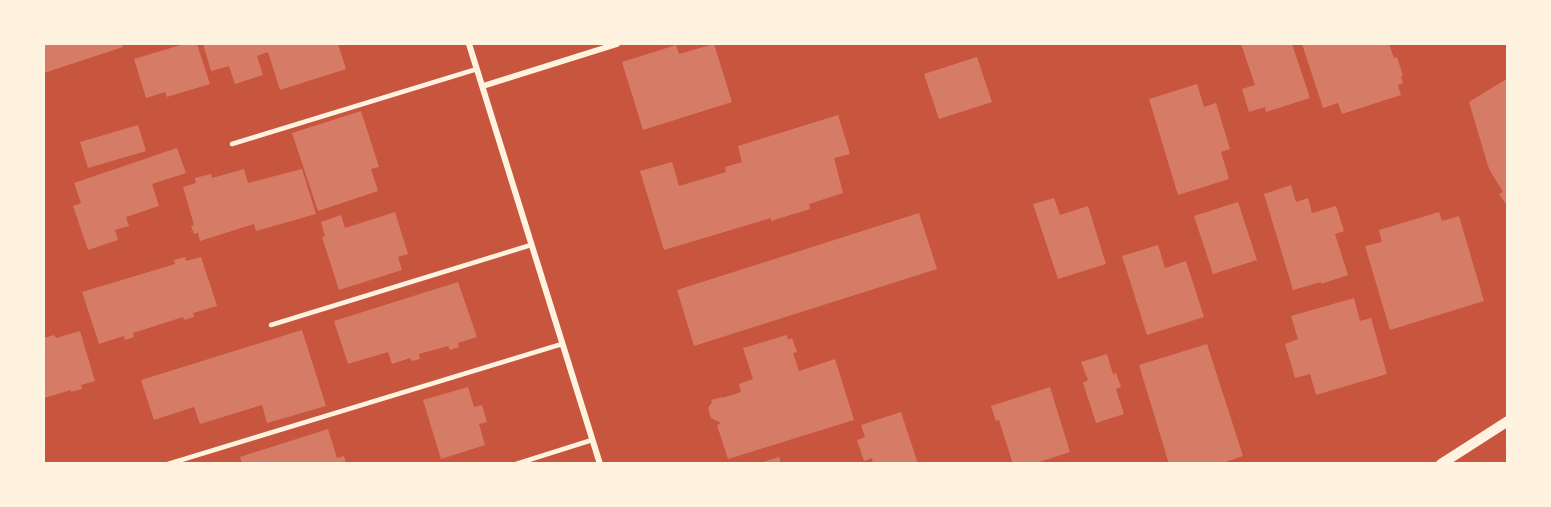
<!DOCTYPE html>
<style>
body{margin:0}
#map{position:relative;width:1551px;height:507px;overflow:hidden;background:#c8553d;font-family:Cabin,sans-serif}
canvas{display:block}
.frame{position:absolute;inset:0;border:45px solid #fff3e0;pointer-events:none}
</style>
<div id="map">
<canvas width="1551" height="507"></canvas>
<div class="frame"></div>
</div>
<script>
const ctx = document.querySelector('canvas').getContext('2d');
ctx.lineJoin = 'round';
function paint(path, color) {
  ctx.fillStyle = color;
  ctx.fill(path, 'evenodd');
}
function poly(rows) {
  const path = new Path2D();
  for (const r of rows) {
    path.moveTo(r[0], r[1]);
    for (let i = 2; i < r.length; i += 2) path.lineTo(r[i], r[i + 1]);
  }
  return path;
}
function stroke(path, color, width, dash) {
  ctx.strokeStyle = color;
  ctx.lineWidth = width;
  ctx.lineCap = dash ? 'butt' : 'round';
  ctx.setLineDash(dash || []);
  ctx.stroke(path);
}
const building = poly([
 [44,44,122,44,123,47,44,73],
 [184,44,197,44,210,84,167,97,165,92,146,98,134,59],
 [203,44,338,44,346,69,280,90,268,52,257,56,263,75,235,84,229,66,211,71],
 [714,44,732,102,643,130,622,62,676,45,679,54],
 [1241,44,1292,44,1310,98,1266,112,1265,107,1249,112,1242,89,1255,85],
 [1302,44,1389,44,1394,58,1397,57,1403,76,1401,76,1403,83,1398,85,1401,95,1342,114,1338,103,1323,108],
 [977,57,992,102,939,119,924,74],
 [1508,78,1508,207,1499,194,1503,192,1489,169,1469,102],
 [1197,84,1204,107,1216,103,1230,149,1221,152,1229,179,1178,195,1149,99],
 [361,111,379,167,371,169,378,191,318,211,292,133],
 [838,115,850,154,834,158,843,193,809,204,810,209,771,221,771,218,664,250,640,171,672,162,679,186,726,172,725,167,742,162,738,146],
 [138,125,146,151,88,168,80,142],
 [177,148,186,173,152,184,159,206,126,217,129,226,115,230,118,240,88,250,73,206,81,203,74,183],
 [244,169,248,183,302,169,316,214,256,231,254,224,200,241,198,233,194,234,191,226,194,225,183,187,196,183,195,178,211,174,212,178],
 [1291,185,1296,202,1308,198,1312,213,1336,206,1344,231,1335,234,1348,275,1321,284,1321,282,1293,290,1264,194],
 [1054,198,1060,215,1088,206,1106,264,1058,279,1033,204],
 [1238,202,1257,260,1213,274,1194,216],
 [395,212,408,254,398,257,402,270,339,290,322,237,325,236,321,222,341,215,345,228],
 [1439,212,1442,221,1459,216,1484,301,1390,330,1365,246,1382,242,1379,230],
 [919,213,937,269,694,346,677,290],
 [1158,245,1165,268,1186,261,1204,317,1147,335,1122,256],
 [185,257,186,261,201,257,217,306,193,313,194,317,184,320,183,317,133,333,134,337,125,340,124,336,99,344,82,292,175,264,174,260],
 [458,282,477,337,458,343,459,347,450,350,448,346,419,354,420,359,412,361,410,358,392,364,388,352,348,364,334,321],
 [1354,298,1360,321,1371,318,1387,374,1316,395,1310,374,1295,378,1285,344,1298,339,1291,316],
 [302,330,326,406,267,423,262,405,200,424,194,407,154,420,141,380],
 [80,331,95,381,81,385,82,389,71,392,71,390,44,398,44,338,54,335,56,338],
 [787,335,788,340,792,338,797,352,793,353,799,371,835,359,854,420,728,459,717,425,720,424,719,421,717,421,711,418,708,408,712,402,711,400,722,397,722,398,741,392,739,384,753,379,743,348],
 [1207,344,1243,456,1219,464,1169,464,1139,365],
 [1107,354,1113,374,1116,373,1121,387,1116,389,1124,414,1096,423,1083,383,1088,380,1081,362],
 [468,387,474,407,482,405,487,422,479,424,485,445,441,459,423,400],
 [1050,387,1070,452,1033,464,1013,464,999,420,996,421,991,406],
 [901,412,918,464,873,464,872,458,864,461,857,440,865,437,861,425],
 [328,429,337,458,344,456,346,464,242,464,240,457],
 [779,457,781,464,760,464,760,463]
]);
const service = poly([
 [232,144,477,69],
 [271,325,531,245],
 [168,464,562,344],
 [516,464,592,440]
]);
const minor = poly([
 [469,44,600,464],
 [483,86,617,44]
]);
const tertiary = poly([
 [1441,464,1508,421]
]);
paint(building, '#d67c66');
stroke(service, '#fff3e0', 4.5);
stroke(minor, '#fff3e0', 6);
stroke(tertiary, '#fff3e0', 10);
</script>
